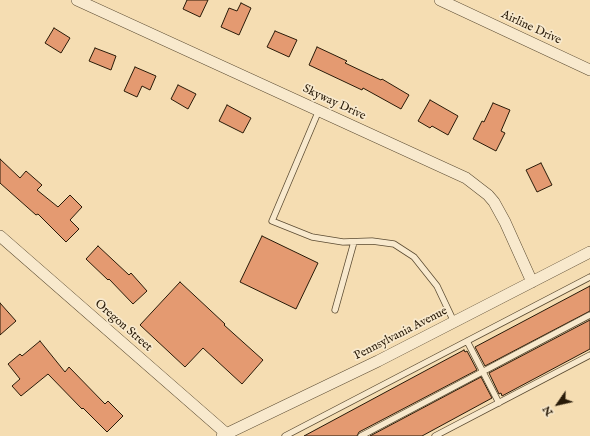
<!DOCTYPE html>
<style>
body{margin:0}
#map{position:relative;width:590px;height:436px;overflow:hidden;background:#f5ddb2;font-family:"IM FELL English",serif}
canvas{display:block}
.north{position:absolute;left:538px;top:384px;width:40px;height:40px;-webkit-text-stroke:3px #f8e9cd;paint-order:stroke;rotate:236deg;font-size:11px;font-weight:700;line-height:16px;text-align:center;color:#281a08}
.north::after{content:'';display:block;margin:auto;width:14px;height:18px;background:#281a08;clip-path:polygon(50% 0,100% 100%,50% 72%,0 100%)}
</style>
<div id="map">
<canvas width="590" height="436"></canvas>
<div class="north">N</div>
</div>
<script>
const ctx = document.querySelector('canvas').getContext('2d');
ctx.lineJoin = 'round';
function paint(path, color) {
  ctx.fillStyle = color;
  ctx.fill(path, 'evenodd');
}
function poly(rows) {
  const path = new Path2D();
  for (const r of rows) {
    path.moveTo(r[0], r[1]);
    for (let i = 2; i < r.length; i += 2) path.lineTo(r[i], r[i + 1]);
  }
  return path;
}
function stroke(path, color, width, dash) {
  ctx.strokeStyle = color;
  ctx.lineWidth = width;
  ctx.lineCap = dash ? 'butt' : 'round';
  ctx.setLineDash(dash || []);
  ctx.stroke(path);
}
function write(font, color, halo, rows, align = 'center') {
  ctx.font = font + ' "IM FELL English",serif';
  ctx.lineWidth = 3.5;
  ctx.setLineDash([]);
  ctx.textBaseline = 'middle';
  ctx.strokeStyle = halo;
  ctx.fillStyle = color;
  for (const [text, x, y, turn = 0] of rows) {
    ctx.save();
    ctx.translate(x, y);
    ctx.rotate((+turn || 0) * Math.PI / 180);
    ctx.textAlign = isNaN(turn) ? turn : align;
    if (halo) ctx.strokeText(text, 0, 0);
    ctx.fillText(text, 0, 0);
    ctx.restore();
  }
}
const building = poly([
 [187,0,208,0,200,17,183,9,187,0],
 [241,3,251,8,239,35,221,27,229,8,237,11,241,3],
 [54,28,70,38,61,53,45,43,54,28],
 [275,31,297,40,289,57,267,47,275,31],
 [317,47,347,61,345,63,381,80,382,79,409,95,401,109,363,88,362,90,309,65,317,47],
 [95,48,116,56,111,70,89,61,95,48],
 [135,67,156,76,150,90,142,86,137,97,124,91,135,67],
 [178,85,196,94,188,109,171,99,178,85],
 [430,100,458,116,448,135,432,126,430,128,418,121,430,100],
 [493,103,510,110,501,131,505,133,496,151,473,139,482,121,484,122,493,103],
 [227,105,251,118,243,133,219,121,227,105],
 [0,159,20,178,26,171,42,185,37,190,58,207,70,195,82,207,70,220,79,229,66,242,38,214,36,215,0,183,0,159],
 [541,163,552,185,537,192,526,170,541,163],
 [262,236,318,263,296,309,240,282,262,236],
 [98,246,129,275,131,273,147,291,133,304,109,279,108,280,86,259,98,246],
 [180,282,225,324,224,325,263,360,242,384,203,348,185,367,140,325,180,282],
 [590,286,590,311,485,366,475,347,590,286],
 [0,303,16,321,0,335,0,303],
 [590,320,590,349,502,396,501,393,499,394,489,373,590,320],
 [40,341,65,372,69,367,105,404,108,401,123,416,107,432,83,408,82,409,48,374,21,396,12,386,20,379,8,364,20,354,22,356,40,341],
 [464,350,465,352,467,351,477,370,359,432,357,436,304,436,464,350],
 [481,377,492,398,422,436,370,436,481,377]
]);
const lane = poly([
 [319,110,272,221,312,237,343,242,372,241,394,244,414,257,437,286,454,322],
 [335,310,354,242],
 [467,341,499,403],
 [285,436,590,277],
 [361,436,590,315],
 [435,436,590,355]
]);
const street = poly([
 [77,0,466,178,488,195,494,202,505,222,532,282],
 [440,0,590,70],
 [0,236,229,436],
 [222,436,378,361,590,252]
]);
const streetNames = [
 ["Airline Drive",531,28,25],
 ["Skyway Drive",334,103,25],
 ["Oregon Street",123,326,41],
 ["Pennsylvania Avenue",401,334,-27]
];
paint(building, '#e49a71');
stroke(building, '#281a08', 1);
stroke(lane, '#5b4b32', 7);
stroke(street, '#5b4b32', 12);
stroke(lane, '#f8e9cd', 5.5);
stroke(street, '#f8e9cd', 11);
write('12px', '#281a08', '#f8e9cd', streetNames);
</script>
